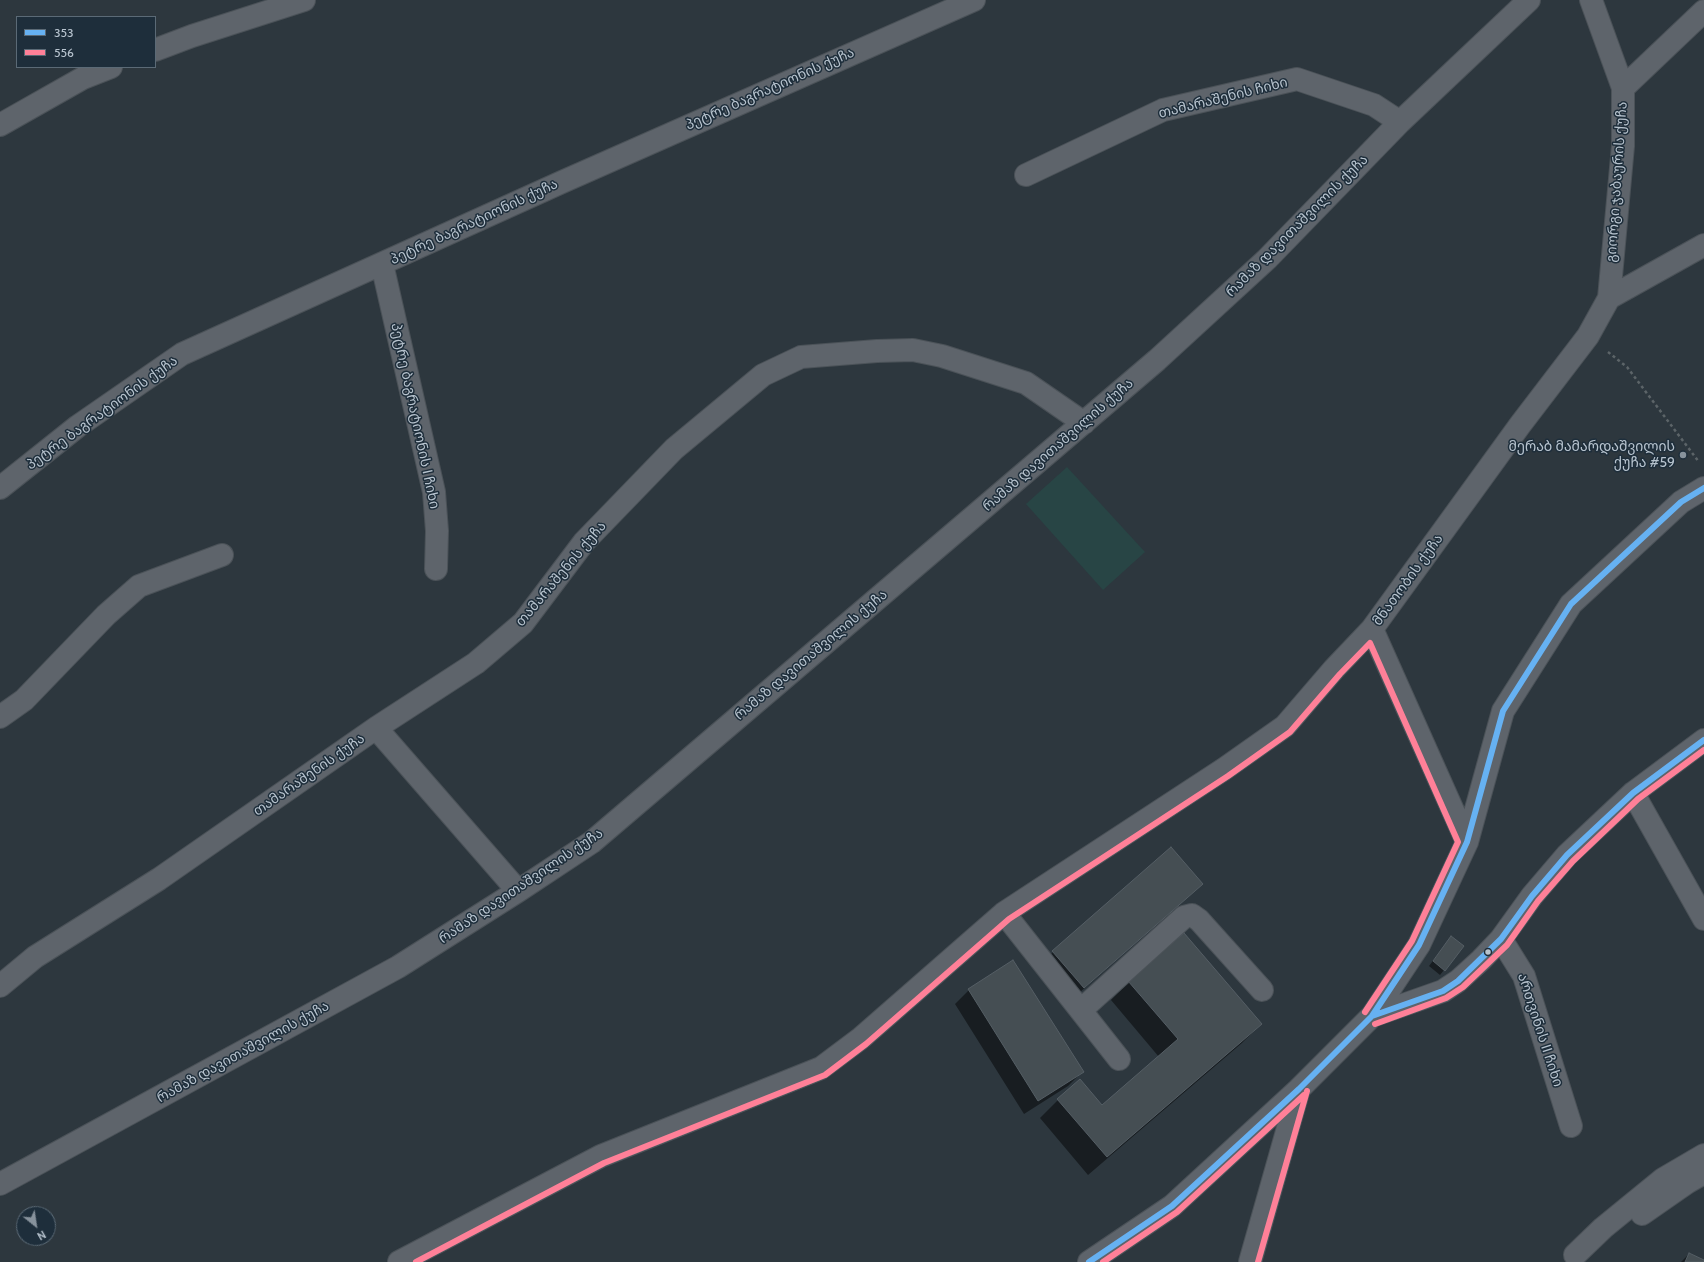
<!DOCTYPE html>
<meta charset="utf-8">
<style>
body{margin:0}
#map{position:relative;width:1704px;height:1262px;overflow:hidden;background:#2d373e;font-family:Cabin,sans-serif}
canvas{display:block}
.legend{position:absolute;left:16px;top:16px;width:140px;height:52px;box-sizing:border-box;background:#1e2e3b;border:1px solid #5b6a76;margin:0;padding:5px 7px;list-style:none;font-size:12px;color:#b7c3ce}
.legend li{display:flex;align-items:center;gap:8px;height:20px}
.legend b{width:20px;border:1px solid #5b6a76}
.north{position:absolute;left:16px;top:1206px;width:40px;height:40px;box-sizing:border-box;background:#1e2e3b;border:1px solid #5b6a76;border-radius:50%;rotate:150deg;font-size:11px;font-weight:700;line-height:16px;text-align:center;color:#b7c3ce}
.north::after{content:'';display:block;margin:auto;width:14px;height:18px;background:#87929c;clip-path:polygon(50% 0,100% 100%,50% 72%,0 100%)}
</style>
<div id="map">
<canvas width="1704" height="1262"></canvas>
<ul class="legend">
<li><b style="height:5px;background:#66b1f2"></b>353</li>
<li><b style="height:5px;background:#ff8098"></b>556</li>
</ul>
<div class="north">N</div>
</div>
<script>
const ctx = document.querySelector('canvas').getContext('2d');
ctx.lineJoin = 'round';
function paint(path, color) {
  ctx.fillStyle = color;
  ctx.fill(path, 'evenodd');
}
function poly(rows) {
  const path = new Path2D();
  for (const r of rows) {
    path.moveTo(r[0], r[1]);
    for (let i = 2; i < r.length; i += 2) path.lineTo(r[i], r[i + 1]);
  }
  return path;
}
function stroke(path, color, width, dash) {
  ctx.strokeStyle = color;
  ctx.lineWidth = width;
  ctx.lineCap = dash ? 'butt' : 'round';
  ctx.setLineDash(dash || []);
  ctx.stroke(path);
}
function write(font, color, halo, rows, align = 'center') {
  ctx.font = font + ' Cabin,"Noto Sans Georgian",sans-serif';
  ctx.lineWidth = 3;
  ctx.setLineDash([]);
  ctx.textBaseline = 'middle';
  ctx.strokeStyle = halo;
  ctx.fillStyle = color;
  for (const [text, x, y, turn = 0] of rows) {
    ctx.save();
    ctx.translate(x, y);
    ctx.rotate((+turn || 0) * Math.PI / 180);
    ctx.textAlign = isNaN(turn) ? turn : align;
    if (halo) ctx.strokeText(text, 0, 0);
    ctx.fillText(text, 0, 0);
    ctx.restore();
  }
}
const green = poly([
 [1067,467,1145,552,1103,590,1026,504]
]);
const shadow = poly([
 [1202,884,1070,1001,1039,966,1053,952],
 [1451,937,1444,970,1440,975,1429,966],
 [1129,982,1261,1024,1242,1043,1088,1175,1040,1118,1058,1100,1102,1106,1159,1057,1111,1000],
 [969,990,1082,1072,1068,1086,1024,1114,955,1004],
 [1689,1254,1704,1261,1704,1262,1681,1262]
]);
const building = poly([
 [1171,847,1203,884,1084,988,1052,951,1171,847],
 [1184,933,1262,1024,1107,1157,1057,1099,1080,1079,1102,1105,1178,1039,1128,981,1184,933],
 [1451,936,1464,946,1445,971,1433,961,1451,936],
 [1013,960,1084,1072,1038,1101,968,989,1013,960],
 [1689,1253,1704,1260,1704,1262,1685,1262,1689,1253]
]);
const path = poly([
 [1608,352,1627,367,1699,462]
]);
const minor = poly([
 [155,50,192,36,304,0],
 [1623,88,1704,11],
 [0,125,83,78,111,67],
 [1026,175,1163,110,1297,79,1374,105,1400,122],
 [382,264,434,492,437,531,436,569],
 [1609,298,1704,245],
 [0,488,78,426,182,354,562,182,974,0],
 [1372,629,1467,842],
 [0,717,24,700,106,615,139,586,222,555],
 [376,728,518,891],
 [1633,793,1704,919],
 [1004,913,1119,1059],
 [1501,939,1524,976,1571,1126],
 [0,986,35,957,159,879,376,728,476,663,523,623,584,542,674,449,763,375,801,357,877,351,913,350,942,356,1026,383,1084,423],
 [1081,1010,1184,917,1192,915,1199,920,1262,990],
 [1372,1016,1443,991,1458,981,1481,960,1501,939,1532,896,1567,855,1633,793,1704,740],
 [0,1184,398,967,518,891,592,842,1157,360,1267,259,1400,122,1529,0],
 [1642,1214,1688,1182,1704,1173],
 [1575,1255,1603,1228,1663,1179,1704,1155],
 [399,1262,601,1156,821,1068,861,1038,1004,913,1224,769,1285,726,1334,669,1372,629,1520,425,1588,336,1609,298,1623,146,1623,88,1591,0],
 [1089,1262,1172,1206,1299,1089,1372,1016,1419,945,1467,842,1503,711,1571,604,1681,502,1704,488],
 [1250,1262,1299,1089]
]);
const bus1 = poly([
 [1372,1016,1443,991,1458,981,1501,939,1532,896,1567,855,1633,793,1704,740],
 [1089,1262,1172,1206,1299,1089,1372,1016,1419,945,1467,842,1503,711,1571,604,1681,502,1704,488]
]);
const bus2 = poly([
 [1375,1024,1446,998,1463,987,1507,945,1538,901,1573,861,1638,799,1704,750],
 [416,1262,604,1163,825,1075,866,1044,1009,919,1228,776,1290,732,1340,674,1370,643,1458,842,1412,941,1365,1012],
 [1103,1262,1177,1212,1304,1095],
 [1258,1262,1307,1091]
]);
const markers = [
 [1683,455,4,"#87929c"],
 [1488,952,3.5,"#b7c3ce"]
];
const streetNames = [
 ["პეტრე ბაგრატიონის ქუჩა",770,89,-24],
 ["თამარაშენის ჩიხი",1223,98,-14],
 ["გიორგი ჯაბაურის ქუჩა",1617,182,-86],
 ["პეტრე ბაგრატიონის ქუჩა",474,222,-25],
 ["რამაზ დავითაშვილის ქუჩა",1297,226,-45],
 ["პეტრე ბაგრატიონის ქუჩა",102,413,-36],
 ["პეტრე ბაგრატიონის I ჩიხი",415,416,78],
 ["რამაზ დავითაშვილის ქუჩა",1058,445,-41],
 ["თამარაშენის ქუჩა",561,574,-50],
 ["მნათობის ქუჩა",1408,580,-54],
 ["რამაზ დავითაშვილის ქუჩა",811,655,-40],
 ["თამარაშენის ქუჩა",309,775,-35],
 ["რამაზ დავითაშვილის ქუჩა",521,886,-34],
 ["ართვინის II ჩიხი",1540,1030,72],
 ["რამაზ დავითაშვილის ქუჩა",243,1052,-29]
];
const poiNames = [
 ["მერაბ მამარდაშვილის",1675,447],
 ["ქუჩა #59",1675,463]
];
paint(green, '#284545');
paint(shadow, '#0007');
paint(building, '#454e53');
stroke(building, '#555e65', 1);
stroke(minor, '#4b5258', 24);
stroke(path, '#5c6468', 2.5, [3, 3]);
stroke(minor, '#5e646b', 22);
stroke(bus1, '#66b1f2', 6);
stroke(bus2, '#ff8098', 6);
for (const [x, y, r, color] of markers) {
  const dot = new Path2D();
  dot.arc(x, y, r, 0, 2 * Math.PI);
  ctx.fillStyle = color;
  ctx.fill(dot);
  stroke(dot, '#1e2e3b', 1.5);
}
write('14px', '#b7c3ce', '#1e2e3b', streetNames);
write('14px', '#b7c3ce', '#1e2e3b', poiNames, 'right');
</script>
